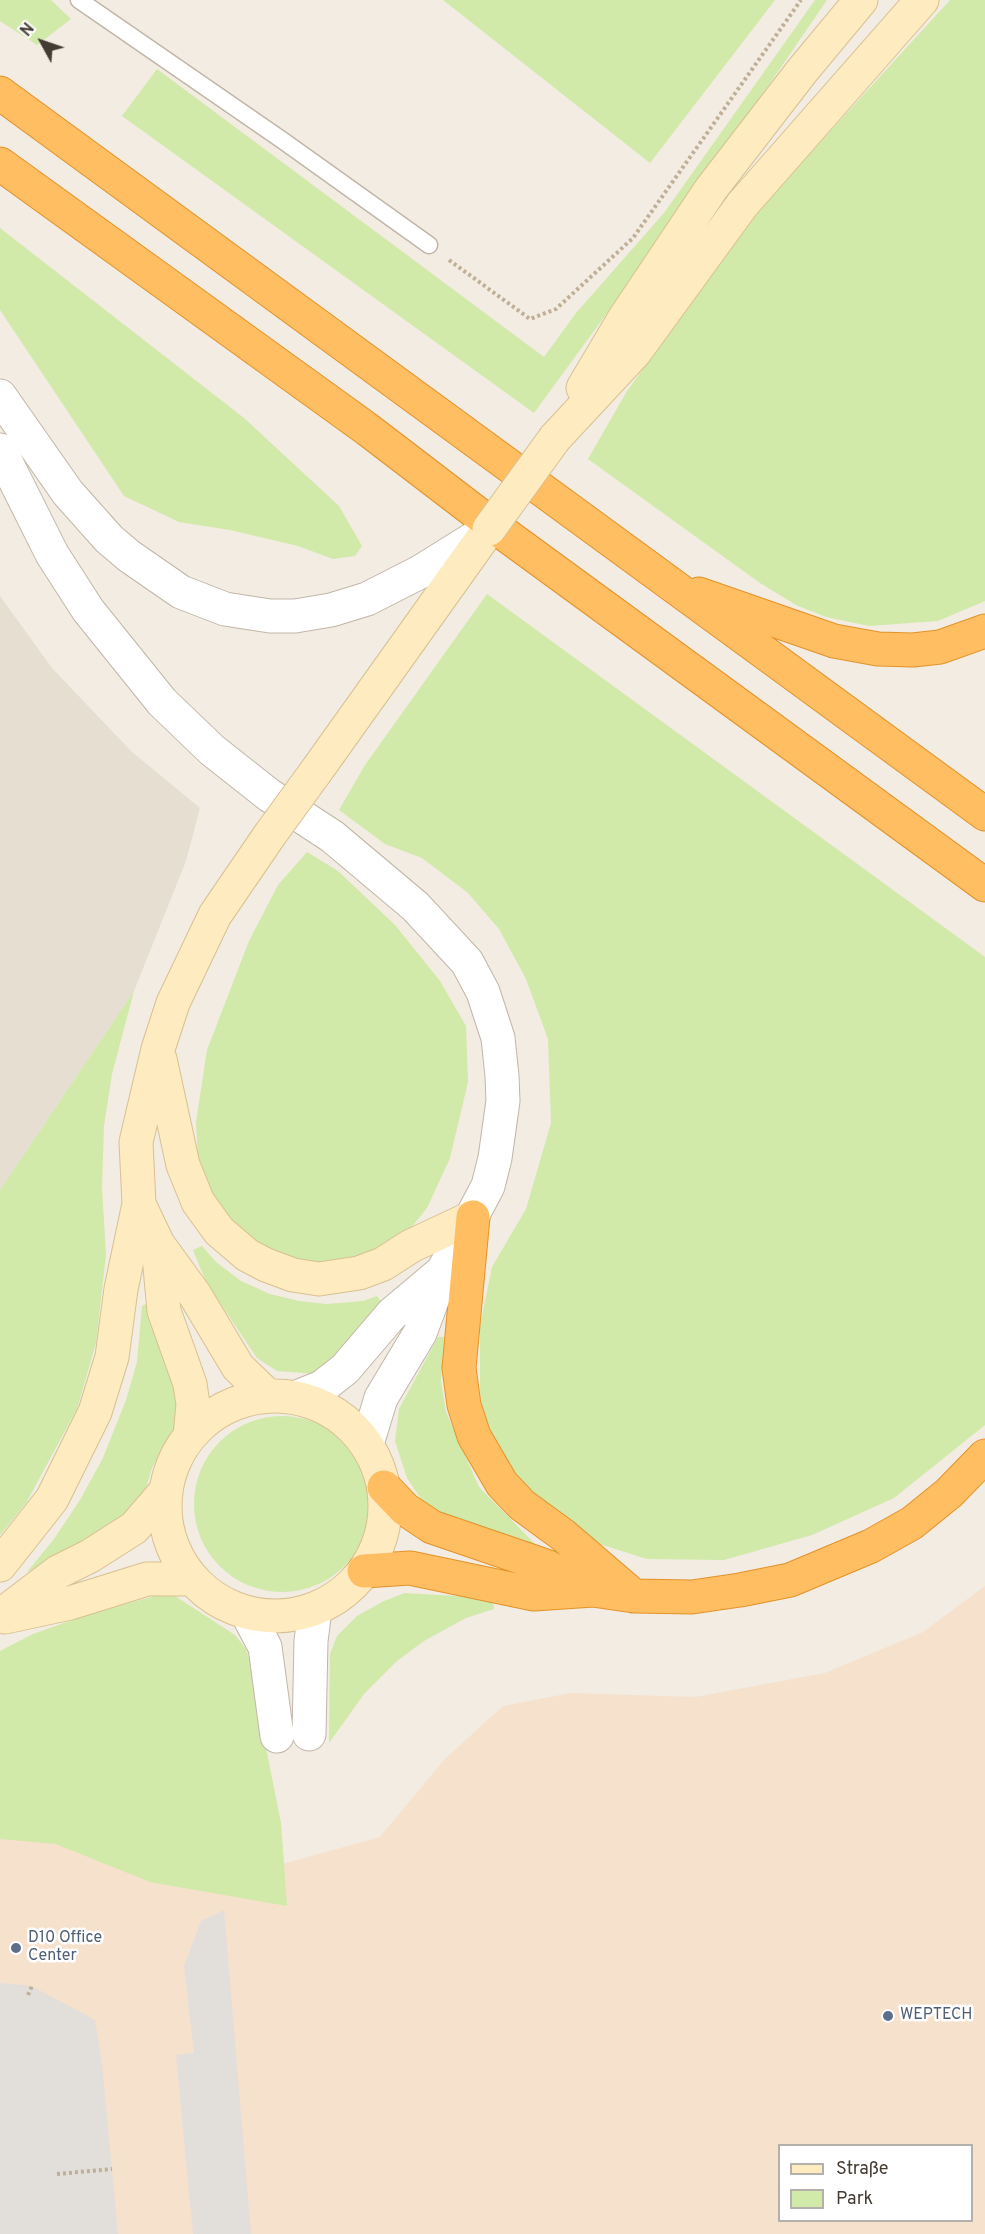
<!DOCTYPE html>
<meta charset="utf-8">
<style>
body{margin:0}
#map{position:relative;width:985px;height:2234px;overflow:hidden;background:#f2ece2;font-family:Overpass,sans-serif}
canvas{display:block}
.legend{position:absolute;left:778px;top:2144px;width:195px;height:78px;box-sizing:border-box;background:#fff;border:2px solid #b4b1ad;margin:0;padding:8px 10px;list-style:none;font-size:18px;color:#443c33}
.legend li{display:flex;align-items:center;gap:12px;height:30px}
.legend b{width:30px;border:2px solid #b4b1ad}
.north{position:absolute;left:12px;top:12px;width:60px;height:60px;-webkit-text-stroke:4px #fff;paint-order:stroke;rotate:310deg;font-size:16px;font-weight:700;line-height:24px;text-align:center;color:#443c33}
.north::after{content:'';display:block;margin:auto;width:21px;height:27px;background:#443c33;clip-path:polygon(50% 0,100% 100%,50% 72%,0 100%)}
</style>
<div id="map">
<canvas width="985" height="2234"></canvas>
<ul class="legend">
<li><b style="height:8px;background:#ffebc0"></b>Straße</li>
<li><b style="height:16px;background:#d1e9a9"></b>Park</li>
</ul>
<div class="north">N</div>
</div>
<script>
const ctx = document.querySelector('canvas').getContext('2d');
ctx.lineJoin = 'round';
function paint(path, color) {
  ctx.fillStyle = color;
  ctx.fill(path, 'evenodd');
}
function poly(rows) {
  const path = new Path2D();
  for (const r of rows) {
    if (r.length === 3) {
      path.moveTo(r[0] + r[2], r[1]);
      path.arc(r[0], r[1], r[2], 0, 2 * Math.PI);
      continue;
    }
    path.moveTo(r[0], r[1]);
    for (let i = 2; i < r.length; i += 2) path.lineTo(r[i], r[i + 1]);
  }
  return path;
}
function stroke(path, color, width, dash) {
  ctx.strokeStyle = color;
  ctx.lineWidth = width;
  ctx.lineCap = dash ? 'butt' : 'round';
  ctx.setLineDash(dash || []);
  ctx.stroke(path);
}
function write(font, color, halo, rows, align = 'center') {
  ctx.font = font + ' Overpass,sans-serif';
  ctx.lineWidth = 5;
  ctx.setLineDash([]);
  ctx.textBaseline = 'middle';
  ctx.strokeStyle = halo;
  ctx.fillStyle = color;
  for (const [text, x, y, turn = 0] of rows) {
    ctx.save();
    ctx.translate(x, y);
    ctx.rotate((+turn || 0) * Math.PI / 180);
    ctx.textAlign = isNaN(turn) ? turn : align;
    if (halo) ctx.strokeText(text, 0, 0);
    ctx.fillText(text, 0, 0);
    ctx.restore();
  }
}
const residential = poly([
 [0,596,52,668,131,751,200,808,186,861,134,991,0,1190]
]);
const commercial = poly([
 [985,1586,985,2234,0,2234,0,1767,268,1868,380,1837,444,1760,503,1706,571,1693,695,1697,825,1673,923,1632],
 [780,2146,972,2146,972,2220,780,2220]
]);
const green = poly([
 [0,0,51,0,71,19,37,45,0,21],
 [443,0,775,0,650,163],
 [815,0,827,0,694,194,534,413,122,116,157,69,544,357,576,313,664,213],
 [950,0,985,0,985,601,938,621,869,626,826,617,796,605,760,583,588,459,627,391,759,209],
 [0,228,244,418,339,506,362,546,355,556,333,559,298,546,230,530,179,522,124,496,0,310],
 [487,594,985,957,985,1425,894,1498,812,1535,724,1560,647,1559,596,1543,548,1508,516,1476,491,1441,480,1393,480,1326,492,1267,526,1209,551,1123,548,1039,526,979,499,929,468,893,422,858,385,844,339,810,365,765],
 [307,852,338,871,395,925,440,981,466,1026,468,1082,450,1158,427,1208,410,1229,393,1242,345,1263,294,1262,239,1235,199,1174,196,1122,207,1050,249,941,278,885],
 [134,991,112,1074,104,1126,102,1187,106,1255,96,1343,77,1409,26,1503,0,1535,0,1190],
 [202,1246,216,1262,241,1281,270,1294,299,1301,327,1304,363,1301,377,1296,384,1305,362,1333,315,1374,277,1371,257,1358,206,1282,193,1250],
 [146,1304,178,1397,176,1424,152,1468,141,1505,66,1556,27,1572,54,1539,80,1500,103,1458,126,1400,137,1362,142,1306],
 [438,1337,444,1337,441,1381,446,1412,479,1487,537,1546,427,1508,407,1478,395,1441,399,1409],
 [282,1504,88],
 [405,1593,474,1597,493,1602,494,1609,466,1618,424,1641,397,1661,364,1694,329,1743,330,1654,337,1636,357,1616,384,1601],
 [159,1595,175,1596,235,1635,246,1649,253,1671,262,1728,281,1823,287,1906,150,1882,56,1844,0,1839,0,1651,33,1634,92,1613]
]);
const parking = poly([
 [224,1910,251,2234,193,2234,176,2055,194,2053,184,1966,201,1921],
 [0,1983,32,1986,95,2020,102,2063,118,2234,0,2234]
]);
const path = poly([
 [449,260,530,319,556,309,633,238,801,0],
 [28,1995,32,1986],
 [57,2174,112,2169]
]);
const service = poly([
 [79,0,282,140,429,245]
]);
const minor = poly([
 [247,1613,265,1647,277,1736],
 [309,1734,311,1641,315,1609]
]);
const tertiary = poly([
 [0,396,68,493,109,539,129,556,181,592,225,609,270,616,295,616,331,610,367,599,420,572,489,529],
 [0,450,52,554,88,610,162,702,212,750,269,795,333,837,415,906,467,962,483,992,498,1038,502,1076,503,1101,495,1158,488,1186,443,1271,420,1333,381,1398,367,1444],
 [297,1397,322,1387,345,1369,392,1314,442,1272]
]);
const secondary = poly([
 [583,388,624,319,711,189,802,71,861,0],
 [555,438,635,352,742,205,922,0],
 [317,770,489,529],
 [160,1059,183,1165,198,1202,219,1231,247,1255,266,1265,293,1275,319,1279,359,1273,383,1264,411,1246,473,1217],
 [139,1204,158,1244,195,1295,238,1367,267,1395],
 [158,1245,164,1311,190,1384,193,1404,190,1436],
 [275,1506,110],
 [0,1565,52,1499,95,1412,112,1357,121,1289,139,1204,136,1142,158,1049,173,1003,215,915,269,836],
 [0,1616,58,1572,90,1556,134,1528,165,1492],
 [5,1617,70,1603,147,1579,191,1579]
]);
const motorway = poly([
 [0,93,985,814],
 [0,164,367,429,495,527,985,885],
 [699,594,834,641,878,649,913,650,940,647,985,631],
 [473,1217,459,1368,464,1405,474,1436,502,1484,522,1505,563,1535,634,1596],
 [384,1487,405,1509,432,1527,546,1566,593,1590],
 [364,1571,410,1568,534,1594,593,1590,634,1596,692,1597,740,1590,790,1580,871,1546,912,1523,949,1493,985,1456]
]);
const secondaryBridge = poly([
 [489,529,555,438],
 [269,836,317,770]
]);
const markers = [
 [16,1948,6,"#5c6f8a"],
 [888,2016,6,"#5c6f8a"]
];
const serviceNames = [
 ["D10 Office",28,1939],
 ["Center",28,1957],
 ["WEPTECH",900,2016]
];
paint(residential, '#e6ded0');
paint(commercial, '#f6e1cc');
paint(green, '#d1e9a9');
paint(parking, '#e2dfdb');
stroke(service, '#c1b6a8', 19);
stroke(minor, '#c1b6a8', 35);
stroke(tertiary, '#c1b6a8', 35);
stroke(secondary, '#d8c091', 35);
stroke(motorway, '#e4922a', 35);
stroke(path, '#c0ae95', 4, [3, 3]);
stroke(service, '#fff', 16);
stroke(minor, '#fff', 33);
stroke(tertiary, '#fff', 33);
stroke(secondary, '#ffebc0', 33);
stroke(motorway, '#ffbe61', 33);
stroke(secondaryBridge, '#d8c091', 35, []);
stroke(secondaryBridge, '#ffebc0', 33);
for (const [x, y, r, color] of markers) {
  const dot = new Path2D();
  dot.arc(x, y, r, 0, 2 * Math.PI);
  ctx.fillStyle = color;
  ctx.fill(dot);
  stroke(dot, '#fff', 2);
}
write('16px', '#4e5e75', '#fff', serviceNames, 'left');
</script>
